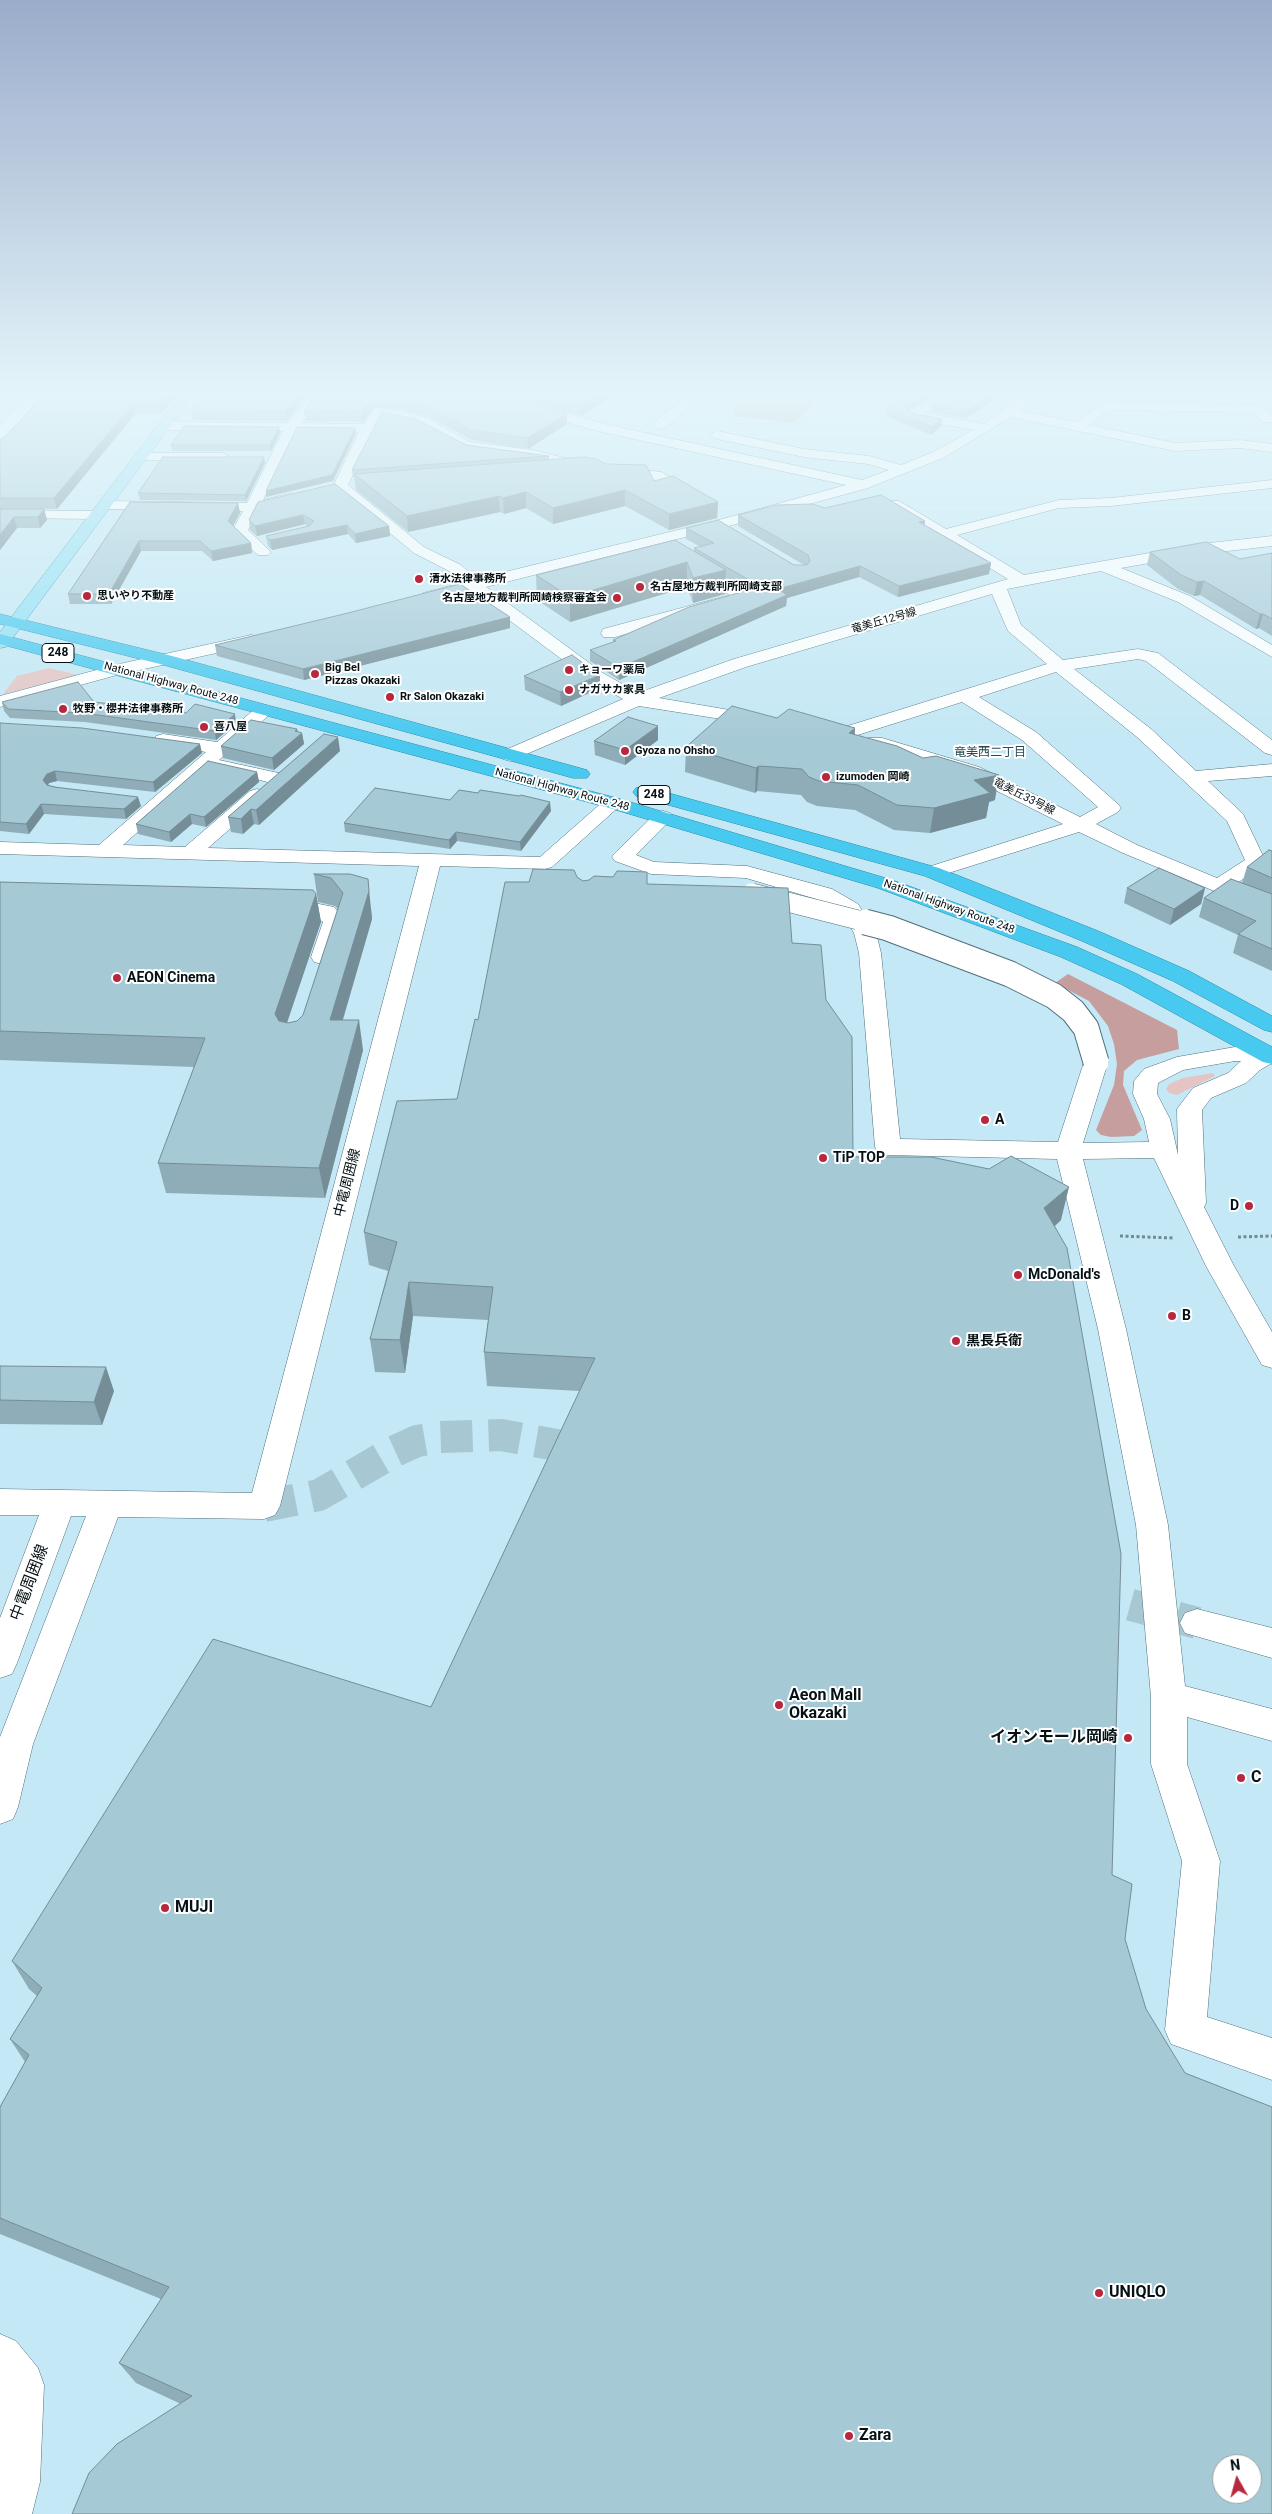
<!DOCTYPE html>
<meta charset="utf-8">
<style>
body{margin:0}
#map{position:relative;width:1272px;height:2514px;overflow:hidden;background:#c4e8f5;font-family:Roboto,sans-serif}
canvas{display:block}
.north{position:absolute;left:1212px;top:2454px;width:50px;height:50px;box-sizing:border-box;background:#fff;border:1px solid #9ba0a1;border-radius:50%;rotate:353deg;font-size:14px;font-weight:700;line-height:20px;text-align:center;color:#051115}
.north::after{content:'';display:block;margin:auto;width:18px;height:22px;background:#b9273e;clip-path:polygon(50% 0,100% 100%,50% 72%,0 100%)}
</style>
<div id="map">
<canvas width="1272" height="2514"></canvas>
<div class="north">N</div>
</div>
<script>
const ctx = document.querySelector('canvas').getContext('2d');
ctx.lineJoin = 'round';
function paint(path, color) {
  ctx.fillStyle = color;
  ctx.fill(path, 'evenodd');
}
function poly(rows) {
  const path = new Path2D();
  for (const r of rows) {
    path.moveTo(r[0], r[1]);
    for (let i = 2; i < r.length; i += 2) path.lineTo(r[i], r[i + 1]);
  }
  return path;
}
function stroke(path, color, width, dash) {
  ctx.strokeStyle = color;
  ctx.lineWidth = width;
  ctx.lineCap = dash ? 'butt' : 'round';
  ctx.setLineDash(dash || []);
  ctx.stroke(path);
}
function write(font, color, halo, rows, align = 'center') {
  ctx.font = font + ' Roboto,"Noto Sans JP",sans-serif';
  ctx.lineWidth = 4;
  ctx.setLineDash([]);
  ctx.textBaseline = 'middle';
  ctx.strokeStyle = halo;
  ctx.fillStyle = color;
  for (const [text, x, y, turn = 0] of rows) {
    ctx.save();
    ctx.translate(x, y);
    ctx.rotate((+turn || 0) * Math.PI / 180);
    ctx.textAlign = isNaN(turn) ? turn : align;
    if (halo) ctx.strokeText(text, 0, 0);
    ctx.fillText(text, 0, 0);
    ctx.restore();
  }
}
const green = poly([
 [49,668,79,675,3,694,17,676],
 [1213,1073,1215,1076,1177,1095,1169,1093,1166,1089,1169,1084,1183,1078]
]);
const forest = poly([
 [737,392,827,392,794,423,733,416],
 [1068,974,1177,1030,1179,1049,1137,1060,1124,1071,1123,1085,1142,1130,1134,1136,1111,1137,1101,1135,1096,1130,1114,1085,1117,1064,1114,1044,1108,1026,1089,1001,1055,983]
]);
const minorTunnel = poly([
 [264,1506,319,1495,395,1451,417,1441,440,1437,501,1435,562,1446,590,1454],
 [1084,1592,1197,1623]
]);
const path = poly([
 [1120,1236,1174,1238],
 [1238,1237,1272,1236]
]);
const minor = poly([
 [32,392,45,392,5,437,0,438,0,426,32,392],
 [312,392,325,392,302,423,364,424,384,392,396,392,386,410,401,411,427,418,470,442,533,450,589,464,591,467,584,471,533,458,467,450,417,424,381,417,348,485,424,547,461,565,476,579,715,521,846,485,602,432,525,411,524,408,525,405,530,404,609,425,862,480,889,470,868,464,804,457,717,439,710,435,717,431,804,449,869,456,901,465,933,452,973,430,911,418,904,414,948,392,965,392,925,413,984,424,1028,392,1043,392,1019,411,1076,422,1105,402,1261,405,1272,417,1272,422,1262,422,1253,412,1108,410,1089,425,1175,443,1240,440,1272,444,1272,452,1240,448,1175,451,1011,417,943,458,868,488,725,527,486,587,603,673,638,693,734,659,1008,579,889,507,887,504,889,501,899,501,946,529,1059,500,1111,498,1272,480,1272,488,1111,506,1059,508,957,535,1024,575,1201,544,1272,536,1272,546,1201,554,1121,568,1190,596,1272,645,1272,657,1178,602,1101,571,1007,589,1021,625,1063,660,1138,649,1158,653,1272,740,1272,755,1265,753,1146,661,1138,659,1074,669,1151,729,1196,771,1272,764,1272,776,1208,781,1243,814,1266,862,1263,866,1234,885,1272,901,1272,915,1123,853,1079,832,939,876,932,878,925,876,922,872,925,868,1063,824,965,775,868,746,866,742,868,738,882,738,979,767,1080,817,1098,807,1022,740,962,702,845,739,838,737,836,733,838,729,1047,664,1008,631,992,594,746,667,659,698,759,715,765,716,768,720,765,724,759,725,639,706,510,761,503,759,501,755,503,751,623,699,591,681,470,591,429,601,423,599,421,596,423,593,462,583,449,571,414,553,333,486,359,432,297,431,263,500,292,493,299,497,297,500,258,510,248,530,268,549,271,552,268,555,258,555,232,531,243,511,106,509,99,505,106,501,247,503,283,431,165,430,158,426,165,422,288,423,312,392],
 [1056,672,1137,737,1227,821,1245,860,1217,878,1137,845,1096,824,1118,812,1121,808,1118,804,1036,732,979,697,1056,672],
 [649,392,680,392,697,395,698,398,665,428,660,429,653,425,655,422,682,400,655,396,649,392],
 [142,453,223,453,230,457,223,461,137,460,135,457,137,454,142,453],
 [615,466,661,472,704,496,697,500,653,479,610,473,608,470,610,467,615,466],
 [0,510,98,511,105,515,98,519,0,518,0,510],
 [694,562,750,593,752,596,750,599,615,637,603,637,601,633,603,629,730,595,688,570,686,567,694,562],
 [251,635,257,636,259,640,257,644,117,675,0,707,0,696,115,665,251,635],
 [264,705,270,706,273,710,270,714,219,760,283,774,286,778,283,782,276,784,214,769,212,766,123,845,185,847,250,791,257,789,264,791,267,795,264,799,208,848,540,857,606,799,620,799,623,803,552,867,545,869,440,866,280,1506,275,1515,264,1519,118,1517,33,1744,18,1807,13,1819,0,1824,0,1737,86,1516,71,1516,17,1663,12,1674,0,1678,0,1618,39,1515,0,1515,0,1489,252,1493,419,866,0,854,0,842,99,845,206,752,156,744,154,740,156,736,163,734,217,742,258,706,264,705],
 [663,811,670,813,673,817,636,855,654,862,747,866,832,889,858,904,876,933,881,953,900,1139,1058,1142,1084,1062,1087,1057,1096,1055,1105,1057,1108,1062,1083,1143,1149,1142,1144,1119,1133,1094,1134,1081,1144,1069,1177,1057,1235,1047,1272,1047,1272,1063,1260,1070,1246,1083,1211,1098,1202,1110,1206,1203,1204,1207,1234,1266,1272,1332,1272,1368,1262,1365,1206,1266,1154,1158,1083,1159,1126,1329,1168,1525,1185,1686,1272,1709,1272,1741,1187,1717,1187,1764,1220,1861,1207,2017,1272,2038,1272,2080,1171,2044,1165,2030,1182,1861,1151,1764,1151,1697,1136,1525,1098,1329,1057,1159,888,1155,879,1153,875,1147,859,953,854,933,842,913,816,899,746,878,651,874,615,861,612,857,615,853,656,813,663,811],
 [1235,1061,1241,1061,1228,1073,1193,1088,1177,1109,1178,1155,1170,1119,1157,1094,1158,1083,1183,1070,1235,1061],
 [281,902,314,903,334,907,342,916,345,921,330,962,322,964,314,962,311,957,323,922,314,915,273,913,270,908,273,903,281,902],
 [1197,1609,1272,1628,1272,1658,1185,1633,1180,1623,1185,1613,1197,1609],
 [0,2334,16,2341,38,2368,44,2385,40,2482,32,2514,0,2514,0,2334]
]);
const major = poly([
 [183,392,196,392,6,647,0,648,0,632,183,392]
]);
const highway = poly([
 [0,614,172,656,587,770,590,774,587,778,573,778,160,664,0,624,0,614],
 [0,634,620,799,892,880,1077,947,1137,974,1272,1047,1272,1064,1263,1062,1121,984,1061,957,878,888,606,807,0,644,0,634],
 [643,786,939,868,1098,931,1189,971,1272,1016,1272,1032,1264,1030,1173,981,1082,941,925,876,636,796,633,792,636,788,643,786]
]);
const minorBridgeFar1 = poly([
 [752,893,870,923]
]);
const minorBridge = poly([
 [865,922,888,928,1010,974,1054,996,1073,1011,1086,1028,1096,1062]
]);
const wall = poly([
 [46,392,180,392,161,414,136,413,57,509,0,509,0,441,21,421],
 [309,392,287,421,193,420,191,410],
 [319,392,454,392,567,424,528,449,472,440,428,416,401,409,374,408,363,422,306,421,304,411],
 [491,392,618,392,618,393,581,416],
 [896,392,944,392,908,410,911,413,941,426,931,435,886,416,887,409],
 [956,392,1011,392,1010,395,1002,395,965,418,931,412,931,405],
 [280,433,271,451,172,451,171,445],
 [466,445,549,456,549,460,606,464,718,502,717,518,669,530,625,506,553,524,526,508,504,514,500,512,408,532,356,490,354,477,353,477,352,470],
 [265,463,246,501,140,500,138,493],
 [130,502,238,503,240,513,233,526,251,543,252,553,213,561,202,551,141,551,111,604,70,604,68,594],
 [258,502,389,526,390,536,356,543,348,534,272,550,268,546,266,536,308,527,305,524,257,536,250,530,249,520],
 [825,508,925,525,991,563,989,574,898,597,859,577,787,598,786,606,619,680,590,661,590,650,613,642,613,640,746,590,726,578,725,594,693,603,687,587,570,622,537,600,536,575,694,551,694,548,701,547,686,539,686,528,794,565,804,565,738,526,738,515],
 [0,509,44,509,47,520,40,528,17,528,0,550],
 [1150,552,1240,559,1272,553,1272,636,1259,628,1256,629,1200,595,1194,596,1178,589,1147,565],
 [510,617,510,628,304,680,217,656,215,645],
 [524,676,600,688,561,706,525,690],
 [2,702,94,702,236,723,216,740,85,722,10,718,4,711],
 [777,718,855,728,855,735,995,800,989,802,986,818,930,833,894,830,855,810,817,806,807,802,801,795,757,791,755,793,685,772,686,747],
 [0,723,202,753,155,792,57,781,49,783,48,785,141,806,126,819,44,814,29,834,0,831],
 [297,729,298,732,302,733,304,744,274,770,223,758,221,746],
 [658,740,625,765,595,755,594,741],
 [340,751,259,825,254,824,243,834,231,832,228,817],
 [257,772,259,782,206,827,192,824,171,842,138,834,136,824],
 [450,800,551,811,521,851,457,841,450,849,345,832,344,823],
 [1272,851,1272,971,1233,953,1238,935,1199,917,1204,898,1242,883,1247,867],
 [314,874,350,874,371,908,372,919,343,1020,363,1050,325,1198,166,1193,158,1163,194,1067,0,1060,0,882,316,894,321,922,287,1023,288,1023,297,1021,303,1015,338,909,335,906,318,902],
 [577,877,583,881,647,884,792,943,826,1000,853,1157,1061,1220,1055,1226,1112,1875,181,2404,136,2383,119,2363,161,2299,0,2234,0,2107,25,2062,10,2039,37,1996,29,1989,12,1961,431,1707,580,1391,487,1386,484,1352,488,1320,413,1316,405,1373,375,1372,370,1339,388,1271,369,1265,364,1232,457,1099,478,1020,529,882],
 [1127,888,1205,888,1201,904,1170,925,1124,903],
 [0,1366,114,1391,102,1425,0,1424]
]);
const shadedWall = poly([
 [169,392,180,392,161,414,159,404],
 [301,392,309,392,287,421,286,411],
 [603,392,618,392,618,393,581,416,581,406],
 [931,392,944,392,902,413,903,406],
 [996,392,1003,392,1002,395,965,418,966,411],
 [373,398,374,408,363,422,362,412],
 [134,403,136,413,57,509,54,498],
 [567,414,567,424,528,449,527,438],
 [942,419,941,426,931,435,932,427],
 [279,427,280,433,271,451,270,445],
 [355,428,356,434,333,481,266,497,266,491],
 [264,457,265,463,246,501,245,495],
 [625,490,625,506,553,524,553,508],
 [526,492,526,508,504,514,503,498],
 [499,496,500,512,408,532,407,516],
 [718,502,717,518,669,530,669,514],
 [238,503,240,513,230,531,228,521],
 [44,509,47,520,40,528,38,517],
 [303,515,305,524,257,536,255,526],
 [14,517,17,528,0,550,0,535],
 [925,521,924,531,919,522],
 [347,525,348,534,272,550,270,540],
 [389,526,390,536,356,543,355,534],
 [139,541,141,551,111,604,109,594],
 [251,543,252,553,213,561,211,551],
 [687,562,687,587,570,622,570,597],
 [991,563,989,574,898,597,899,586],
 [860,566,859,577,787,598,786,606,619,680,619,668,778,589],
 [726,570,725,594,693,603,693,578],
 [1204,581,1200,595,1194,596,1197,582],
 [1260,614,1263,614,1259,628,1256,629],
 [510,617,510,628,304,680,303,669],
 [600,675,600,688,561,706,560,692],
 [235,714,236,723,216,740,215,731],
 [658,726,658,740,625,765,625,750],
 [855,728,853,753,849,733],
 [297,729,298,736,302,733,304,744,274,770,272,758],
 [338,737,340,751,259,825,256,810],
 [200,744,202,753,155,792,153,782],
 [759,766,757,791,755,793,756,768],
 [55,771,57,781,49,783,46,790,43,780,47,774],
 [257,772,259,782,206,827,204,817],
 [999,775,995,800,989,802,986,818,930,833,934,808,974,780],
 [138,797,141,806,126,819,124,809],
 [550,802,551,811,521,851,520,842],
 [41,804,44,814,29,834,26,824],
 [251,809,254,824,243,834,241,819],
 [190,814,192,824,171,842,169,832],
 [456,832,457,841,450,849,449,840],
 [368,879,372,919,334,1049,330,1020],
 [1205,888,1201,904,1170,925,1174,909],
 [316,894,321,922,280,1043,275,1014],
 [359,1020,363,1050,325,1198,319,1168],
 [1069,1187,1061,1220,1037,1242,1044,1208],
 [409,1282,413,1316,405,1373,400,1340],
 [106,1367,114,1391,102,1425,94,1402]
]);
const building = poly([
 [46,392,169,392,159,404,134,403,54,498,0,498,0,441,21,421,46,392],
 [202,392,301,392,286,411,191,410,202,392],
 [319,392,454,392,490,394,567,414,527,438,471,430,427,406,400,399,373,398,362,412,304,411,319,392],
 [529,392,603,392,581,406,529,392],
 [896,392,931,392,903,406,911,413,942,419,932,427,887,409,896,392],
 [956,392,996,392,966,411,931,405,956,392],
 [382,412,416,419,466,445,549,456,352,470,382,412],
 [184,426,279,427,270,445,171,445,184,426],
 [297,427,355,428,332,475,266,491,297,427],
 [163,457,264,457,245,495,138,493,163,457],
 [584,457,596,459,606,464,646,465,654,481,673,476,718,502,669,514,625,490,553,508,526,492,503,498,499,496,407,516,354,474,584,457],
 [335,484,389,526,355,534,347,525,270,540,266,536,309,526,314,521,303,515,255,526,249,520,258,502,335,484],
 [881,495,925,521,919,522,991,563,899,586,860,566,778,589,787,595,619,668,590,650,616,641,613,640,689,607,752,589,754,583,694,548,714,543,686,528,718,520,794,565,807,565,810,561,808,555,738,515,777,505,812,504,825,508,881,495],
 [130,502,238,503,228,521,251,543,211,551,200,541,139,541,109,594,68,594,130,502],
 [0,509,44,509,38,517,14,517,0,535,0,509],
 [675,540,726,570,693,578,687,562,570,597,536,575,675,540],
 [1206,542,1240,559,1272,553,1272,619,1263,614,1260,614,1204,581,1197,582,1181,575,1150,552,1206,542],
 [460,584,510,617,303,669,215,645,348,613,460,584],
 [572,655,600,675,560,692,524,676,572,655],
 [78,682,94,702,186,713,195,704,235,714,215,731,83,713,8,709,2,702,78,682],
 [732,706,777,718,789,709,855,728,849,733,897,746,923,758,936,756,999,775,974,780,990,793,934,808,897,805,858,785,819,781,809,777,802,769,759,766,756,768,686,747,732,706],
 [628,717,658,726,625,750,594,741,628,717],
 [251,720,297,729,295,731,302,733,272,758,221,746,251,720],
 [0,723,82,728,200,744,153,782,55,771,47,774,43,780,47,785,54,787,138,797,124,809,41,804,26,824,0,822,0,723],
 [324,734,338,737,256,810,251,809,241,819,228,817,324,734],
 [208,761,257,772,204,817,190,814,169,832,136,824,208,761],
 [375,788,450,800,459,790,478,793,480,790,519,796,521,795,550,802,520,842,456,832,449,840,344,823,375,788],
 [1269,850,1272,851,1272,878,1247,867,1269,850],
 [1159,868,1205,888,1174,909,1127,888,1159,868],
 [533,869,574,870,577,877,583,881,589,880,594,876,613,877,617,871,647,872,647,884,788,888,792,943,821,945,826,1000,852,1037,853,1157,931,1157,989,1169,1011,1156,1069,1187,1044,1208,1067,1248,1121,1554,1112,1875,1132,1884,1125,1939,1146,2009,1185,2073,1272,2107,1272,2514,72,2514,89,2473,117,2444,192,2396,119,2363,169,2287,0,2218,0,2107,29,2055,10,2039,42,1988,12,1961,213,1639,431,1707,595,1358,484,1352,493,1287,409,1282,400,1340,370,1339,397,1242,364,1232,397,1101,457,1099,475,1019,478,1020,505,882,529,882,533,869],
 [1222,2464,1252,2464,1252,2494,1222,2494,1222,2464],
 [314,874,350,874,368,879,369,891,330,1020,359,1020,319,1168,158,1163,205,1038,0,1031,0,882,313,890,316,894,275,1014,279,1021,288,1023,297,1021,303,1015,343,893,331,878,314,874],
 [1231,879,1272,894,1272,949,1238,934,1256,921,1204,898,1231,879],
 [0,1366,106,1367,94,1402,0,1400,0,1366]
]);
const markers = [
 [419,579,5,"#b9273e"],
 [640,587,5,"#b9273e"],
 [87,596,5,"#b9273e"],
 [617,598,5,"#b9273e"],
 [569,670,5,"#b9273e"],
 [315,674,5,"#b9273e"],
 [569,690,5,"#b9273e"],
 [390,697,5,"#b9273e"],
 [63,709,5,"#b9273e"],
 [204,727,5,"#b9273e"],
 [625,751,5,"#b9273e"],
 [826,777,5,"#b9273e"],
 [117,978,5,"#b9273e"],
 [985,1120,5,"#b9273e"],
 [823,1158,5,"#b9273e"],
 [1249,1206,5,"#b9273e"],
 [1018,1275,5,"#b9273e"],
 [1172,1316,5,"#b9273e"],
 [956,1341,5,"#b9273e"],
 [779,1705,5,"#b9273e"],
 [1128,1738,5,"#b9273e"],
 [1241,1778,5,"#b9273e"],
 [165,1908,5,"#b9273e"],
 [1099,2293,5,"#b9273e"],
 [849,2436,5,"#b9273e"]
];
const farPoinames = [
 ["清水法律事務所",429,579],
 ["名古屋地方裁判所岡崎支部",650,587],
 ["思いやり不動産",97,596],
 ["名古屋地方裁判所岡崎検察審査会",607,598,"right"],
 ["Big Bel",325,668],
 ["Pizzas Okazaki",325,681],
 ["キョーワ薬局",579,670],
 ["ナガサカ家具",579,690],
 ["Rr Salon Okazaki",400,697],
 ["牧野・櫻井法律事務所",73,709],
 ["喜八屋",214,727],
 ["Gyoza no Ohsho",635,751],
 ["izumoden 岡崎",836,777]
];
const farStreetnames = [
 ["竜美丘12号線",884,621,-16],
 ["National Highway Route 248",171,684,15],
 ["National Highway Route 248",562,790,15],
 ["竜美丘33号線",1024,797,27],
 ["National Highway Route 248",949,907,20]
];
const shields = [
 [58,653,32],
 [654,795,32]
];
const shieldNames = [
 ["248",58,653],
 ["248",654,795]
];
const farNeighbourhoodnames = [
 ["竜美西二丁目",990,753]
];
const poiNames = [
 ["AEON Cinema",127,978],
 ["A",995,1120],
 ["TiP TOP",833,1158],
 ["D",1239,1206,"right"],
 ["McDonald's",1028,1275],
 ["B",1182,1316],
 ["黒長兵衛",966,1341]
];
const streetNames = [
 ["中電周囲線",348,1183,-76]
];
const nearStreetnames = [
 ["中電周囲線",30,1583,-69]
];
const nearPoinames = [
 ["Aeon Mall",789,1696],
 ["Okazaki",789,1714],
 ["イオンモール岡崎",1118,1738,"right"],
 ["C",1251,1778],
 ["MUJI",175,1908],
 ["UNIQLO",1109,2293],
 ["Zara",859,2436]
];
paint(green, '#e4c5c4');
paint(forest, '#c69e9e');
stroke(minorTunnel, '#a7c8d3', 32, [32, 16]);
stroke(minor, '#4f707b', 1);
stroke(major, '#3189a3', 1);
stroke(highway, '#3189a3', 1);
stroke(path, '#718b94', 3, [3, 2.5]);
paint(minor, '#fff');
paint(major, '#91dff5');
paint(highway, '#48c9ef');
stroke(minorBridgeFar1, '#4f707b', 20, []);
stroke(minorBridge, '#4f707b', 27, []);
stroke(minorBridgeFar1, '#fff', 19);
stroke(minorBridge, '#fff', 25);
paint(wall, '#8fadb8');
paint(shadedWall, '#748d96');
paint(building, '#a6c9d6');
stroke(building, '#748d96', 1);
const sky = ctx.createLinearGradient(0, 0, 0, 744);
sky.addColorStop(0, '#9baccb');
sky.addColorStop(0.53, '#e4f5fa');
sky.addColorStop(1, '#e4f5fa00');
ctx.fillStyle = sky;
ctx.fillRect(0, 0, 1272, 744);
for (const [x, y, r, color] of markers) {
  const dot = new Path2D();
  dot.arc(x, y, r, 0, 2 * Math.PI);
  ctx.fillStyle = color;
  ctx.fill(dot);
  stroke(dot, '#fff', 2);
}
write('bold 11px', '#051115', '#fff', farPoinames, 'left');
write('11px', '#051115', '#fff', farStreetnames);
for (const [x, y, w] of shields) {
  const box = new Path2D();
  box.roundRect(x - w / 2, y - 9.5, w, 19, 4);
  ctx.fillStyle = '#fff';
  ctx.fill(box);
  stroke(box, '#051115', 1);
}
write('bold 12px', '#051115', null, shieldNames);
write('12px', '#2a4a54', '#fff', farNeighbourhoodnames);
write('bold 14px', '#051115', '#fff', poiNames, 'left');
write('14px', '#051115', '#fff', streetNames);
write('16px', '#051115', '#fff', nearStreetnames);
write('bold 16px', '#051115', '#fff', nearPoinames, 'left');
</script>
